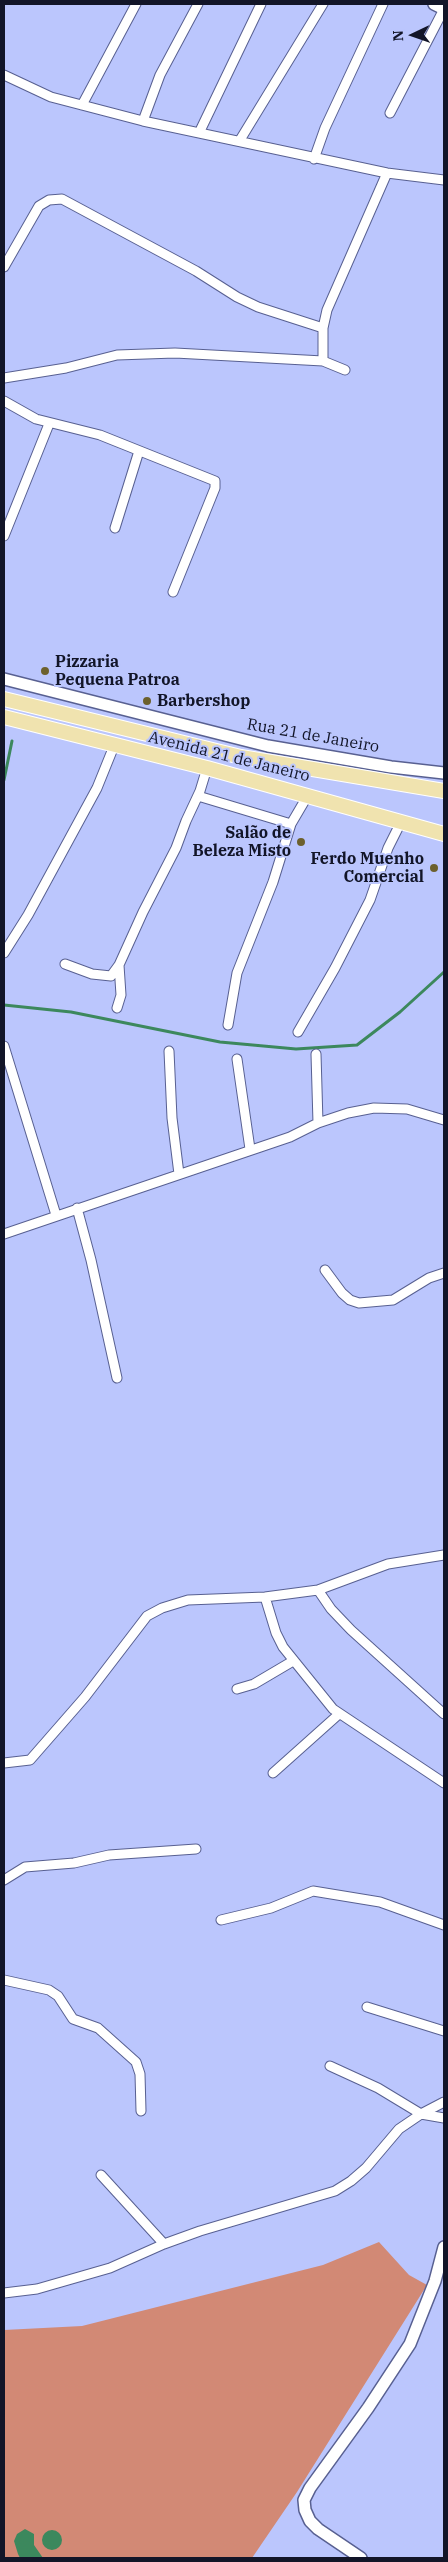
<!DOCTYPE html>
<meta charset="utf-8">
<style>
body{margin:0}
#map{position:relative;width:448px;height:2562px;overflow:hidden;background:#bbc6fd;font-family:"IBM Plex Serif",serif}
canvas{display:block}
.frame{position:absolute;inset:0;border:5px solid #121528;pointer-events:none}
.north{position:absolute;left:388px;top:10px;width:50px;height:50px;-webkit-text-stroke:4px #bbc6fd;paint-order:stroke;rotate:267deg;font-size:14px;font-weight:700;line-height:20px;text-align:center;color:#121528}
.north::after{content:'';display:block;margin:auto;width:18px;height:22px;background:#121528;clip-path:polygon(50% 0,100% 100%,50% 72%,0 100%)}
</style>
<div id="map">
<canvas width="448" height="2562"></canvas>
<div class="frame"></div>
<div class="north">N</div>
</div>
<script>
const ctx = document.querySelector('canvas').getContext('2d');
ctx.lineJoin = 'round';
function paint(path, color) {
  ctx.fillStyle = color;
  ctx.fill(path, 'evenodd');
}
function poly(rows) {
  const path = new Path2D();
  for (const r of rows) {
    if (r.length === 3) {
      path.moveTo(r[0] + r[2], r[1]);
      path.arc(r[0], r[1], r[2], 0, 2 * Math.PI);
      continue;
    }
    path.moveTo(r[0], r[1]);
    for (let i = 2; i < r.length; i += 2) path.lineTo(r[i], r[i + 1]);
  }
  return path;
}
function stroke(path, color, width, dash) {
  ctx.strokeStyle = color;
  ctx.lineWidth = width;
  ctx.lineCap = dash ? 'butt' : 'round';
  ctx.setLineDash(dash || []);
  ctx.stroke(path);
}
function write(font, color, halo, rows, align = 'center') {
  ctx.font = font + ' "IBM Plex Serif",serif';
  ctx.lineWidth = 4;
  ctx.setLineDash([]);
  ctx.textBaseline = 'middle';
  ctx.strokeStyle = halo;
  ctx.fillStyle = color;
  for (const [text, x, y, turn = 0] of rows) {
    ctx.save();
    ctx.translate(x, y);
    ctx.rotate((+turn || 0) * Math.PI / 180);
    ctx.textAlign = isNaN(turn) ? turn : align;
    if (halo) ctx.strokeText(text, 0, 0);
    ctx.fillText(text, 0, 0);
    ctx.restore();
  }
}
const green = poly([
 [379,2242,409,2275,427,2285,297,2492,252,2558,4,2558,4,2330,82,2326,323,2265]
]);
const water = poly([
 [25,2529,34,2534,34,2545,43,2558,20,2558,18,2554,14,2541,17,2534],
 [52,2540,10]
]);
const stream = poly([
 [4,780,12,741],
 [4,1005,71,1012,220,1042,296,1049,357,1045,400,1012,444,972]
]);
const minor = poly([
 [4,75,51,97,143,121,387,173,444,180],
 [82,105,136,4],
 [390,113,444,9],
 [143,121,160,75,198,4],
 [199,133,261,4],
 [240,140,323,4],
 [314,159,325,128,383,4],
 [4,267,39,206,49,200,62,199,196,271,237,297,258,307,323,328],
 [323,361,323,328,327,310,387,173],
 [4,378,66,368,117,355,175,353,323,361,345,370],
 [4,401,36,419,100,435,215,481,215,488,173,592],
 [115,528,139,451],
 [4,536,49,424],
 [198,796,291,824],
 [4,953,28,915,97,788,114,746],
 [65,964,92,974,111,976,119,965,143,912,176,848,186,821,200,791,207,768],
 [117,1008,121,995,119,965],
 [228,1025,237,973,273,882,291,824,308,795],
 [298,1032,335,968,370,900,388,848,401,822],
 [4,1046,56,1215],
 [169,1051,172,1118,179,1174],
 [316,1054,318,1123],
 [237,1059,250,1149],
 [77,1208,91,1260,117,1378],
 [4,1234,290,1137,318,1123,348,1113,374,1108,407,1109,444,1120],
 [325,1270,342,1293,350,1300,359,1303,393,1300,429,1278,444,1273],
 [318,1590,331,1609,351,1630,444,1714],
 [265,1597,276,1633,283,1647,333,1709,444,1783],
 [237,1689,254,1684,293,1661],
 [4,1763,30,1760,85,1697,147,1616,162,1608,188,1600,265,1597,318,1590,388,1564,444,1555],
 [273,1773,339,1714],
 [4,1880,25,1867,74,1863,109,1855,196,1849],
 [221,1920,271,1908,313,1891,380,1902,444,1925],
 [4,1980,49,1990,58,1996,73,2019,98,2028,136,2062,140,2074,141,2111],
 [367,2007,444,2031],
 [330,2066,378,2088,421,2114,444,2118],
 [101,2175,164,2244],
 [4,2293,37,2289,110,2268,164,2244,200,2231,335,2191,351,2181,366,2168,399,2129,421,2114,444,2102]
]);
const tertiary = poly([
 [434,4,444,9],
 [4,679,268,746,391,767,444,773],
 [361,2558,318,2529,310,2521,305,2510,304,2500,310,2488,368,2408,410,2344,435,2281,444,2247]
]);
const primary = poly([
 [4,699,241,757,444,791],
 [4,717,207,768,444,834]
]);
const markers = [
 [45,671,5,"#6c602d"],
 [147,701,5,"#6c602d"],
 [301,842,5,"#6c602d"],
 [434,868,5,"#6c602d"]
];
const poiNames = [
 ["Pizzaria",55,662],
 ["Pequena Patroa",55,680],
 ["Barbershop",157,701],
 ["Salão de",291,833,"right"],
 ["Beleza Misto",291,851,"right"],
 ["Ferdo Muenho",424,859,"right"],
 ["Comercial",424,877,"right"]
];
const streetNames = [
 ["Rua 21 de Janeiro",313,736,10],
 ["Avenida 21 de Janeiro",229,757,14]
];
paint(green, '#d28975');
paint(water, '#3c885d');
stroke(stream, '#3c885d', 3);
stroke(minor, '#586091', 11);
stroke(tertiary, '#586091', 14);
stroke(primary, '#fff', 16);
stroke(minor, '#fff', 9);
stroke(tertiary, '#fff', 11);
stroke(primary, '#f0e3af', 14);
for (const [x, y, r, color] of markers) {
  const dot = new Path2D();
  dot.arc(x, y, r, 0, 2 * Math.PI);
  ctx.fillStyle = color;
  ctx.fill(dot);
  stroke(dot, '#bbc6fd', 2);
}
write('bold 16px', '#121528', '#bbc6fd', poiNames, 'left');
write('16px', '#121528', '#bbc6fd', streetNames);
</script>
